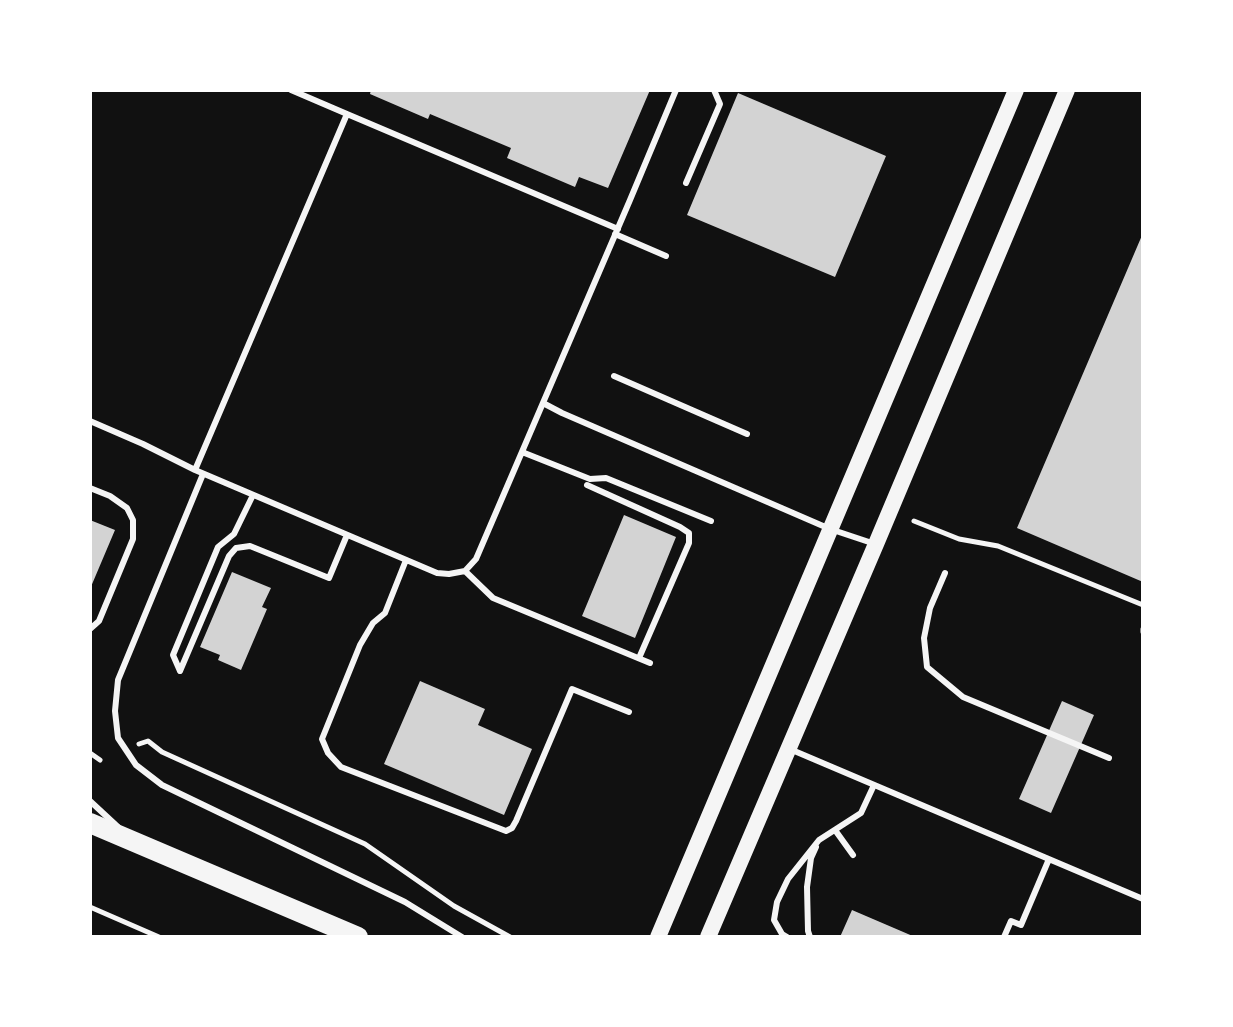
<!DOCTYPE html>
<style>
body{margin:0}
#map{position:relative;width:1233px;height:1027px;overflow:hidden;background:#111;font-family:Poppins,sans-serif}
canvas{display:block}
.frame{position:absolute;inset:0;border:92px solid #fff;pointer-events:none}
</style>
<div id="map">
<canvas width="1233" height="1027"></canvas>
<div class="frame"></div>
</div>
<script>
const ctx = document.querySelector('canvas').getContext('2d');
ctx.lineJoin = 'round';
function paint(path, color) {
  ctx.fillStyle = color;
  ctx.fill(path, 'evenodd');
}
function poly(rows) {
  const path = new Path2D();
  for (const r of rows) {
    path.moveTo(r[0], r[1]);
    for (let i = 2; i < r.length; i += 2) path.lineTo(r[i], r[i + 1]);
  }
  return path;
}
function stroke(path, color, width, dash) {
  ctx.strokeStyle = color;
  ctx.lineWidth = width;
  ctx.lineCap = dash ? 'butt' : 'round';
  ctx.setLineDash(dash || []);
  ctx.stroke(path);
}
const building = poly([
 [371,90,650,90,608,188,579,177,575,187,507,158,511,148,430,114,428,119,370,94],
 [738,93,886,156,835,277,687,215],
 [1143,233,1143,582,1017,528],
 [624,515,676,537,635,638,582,616],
 [90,520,115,530,90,589],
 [232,572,271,588,262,607,267,609,241,670,218,660,220,655,200,647],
 [420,681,485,709,478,725,532,749,504,815,384,764],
 [1062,701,1094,715,1051,813,1019,799],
 [852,910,915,937,840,937]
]);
const path = poly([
 [914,521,959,539,998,546,1143,605],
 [1143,629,1143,632],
 [139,744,148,741,162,752,365,844,454,906,510,937],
 [90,753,100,760],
 [90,907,159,937]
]);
const service = poly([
 [291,90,347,114],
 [686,183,720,104,714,90],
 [618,229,347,114,195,470,437,573,449,574,465,571,476,559,630,200,676,90],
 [615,234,666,256],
 [614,376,747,434],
 [543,403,562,413,830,529,872,543],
 [90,421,143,444,195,470],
 [522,452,590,479,606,478,711,521],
 [203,474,118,680,115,711,118,738,136,765,162,785,405,902,462,937],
 [587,485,680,527,689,533,689,543,639,658],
 [90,488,110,496,127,508,133,520,133,539,99,621,90,629],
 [406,560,385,613,373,623,360,645,322,739,328,753,341,767,506,831,512,828,516,821,572,689,629,712],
 [465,571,493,598,650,663],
 [945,573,930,608,924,638,927,667,963,697,1109,758],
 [180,671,229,556,236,548,250,546,329,578,347,535],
 [180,671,173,655,218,547,234,534,253,495],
 [792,750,1143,899],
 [90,801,118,827],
 [835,830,853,855],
 [787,937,782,934,774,920,777,902,788,879,819,840,861,813,874,785],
 [810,937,808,931,807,887,811,858,816,847],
 [1004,937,1011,921,1021,925,1049,859]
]);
const secondary = poly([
 [658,937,1016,90],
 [708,937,876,544,1067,90]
]);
const primary = poly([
 [90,823,358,937]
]);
paint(building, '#d3d3d3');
stroke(path, '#f5f5f5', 5);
stroke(service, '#f5f5f5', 6);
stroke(secondary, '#f5f5f5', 16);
stroke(primary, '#f5f5f5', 20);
</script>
